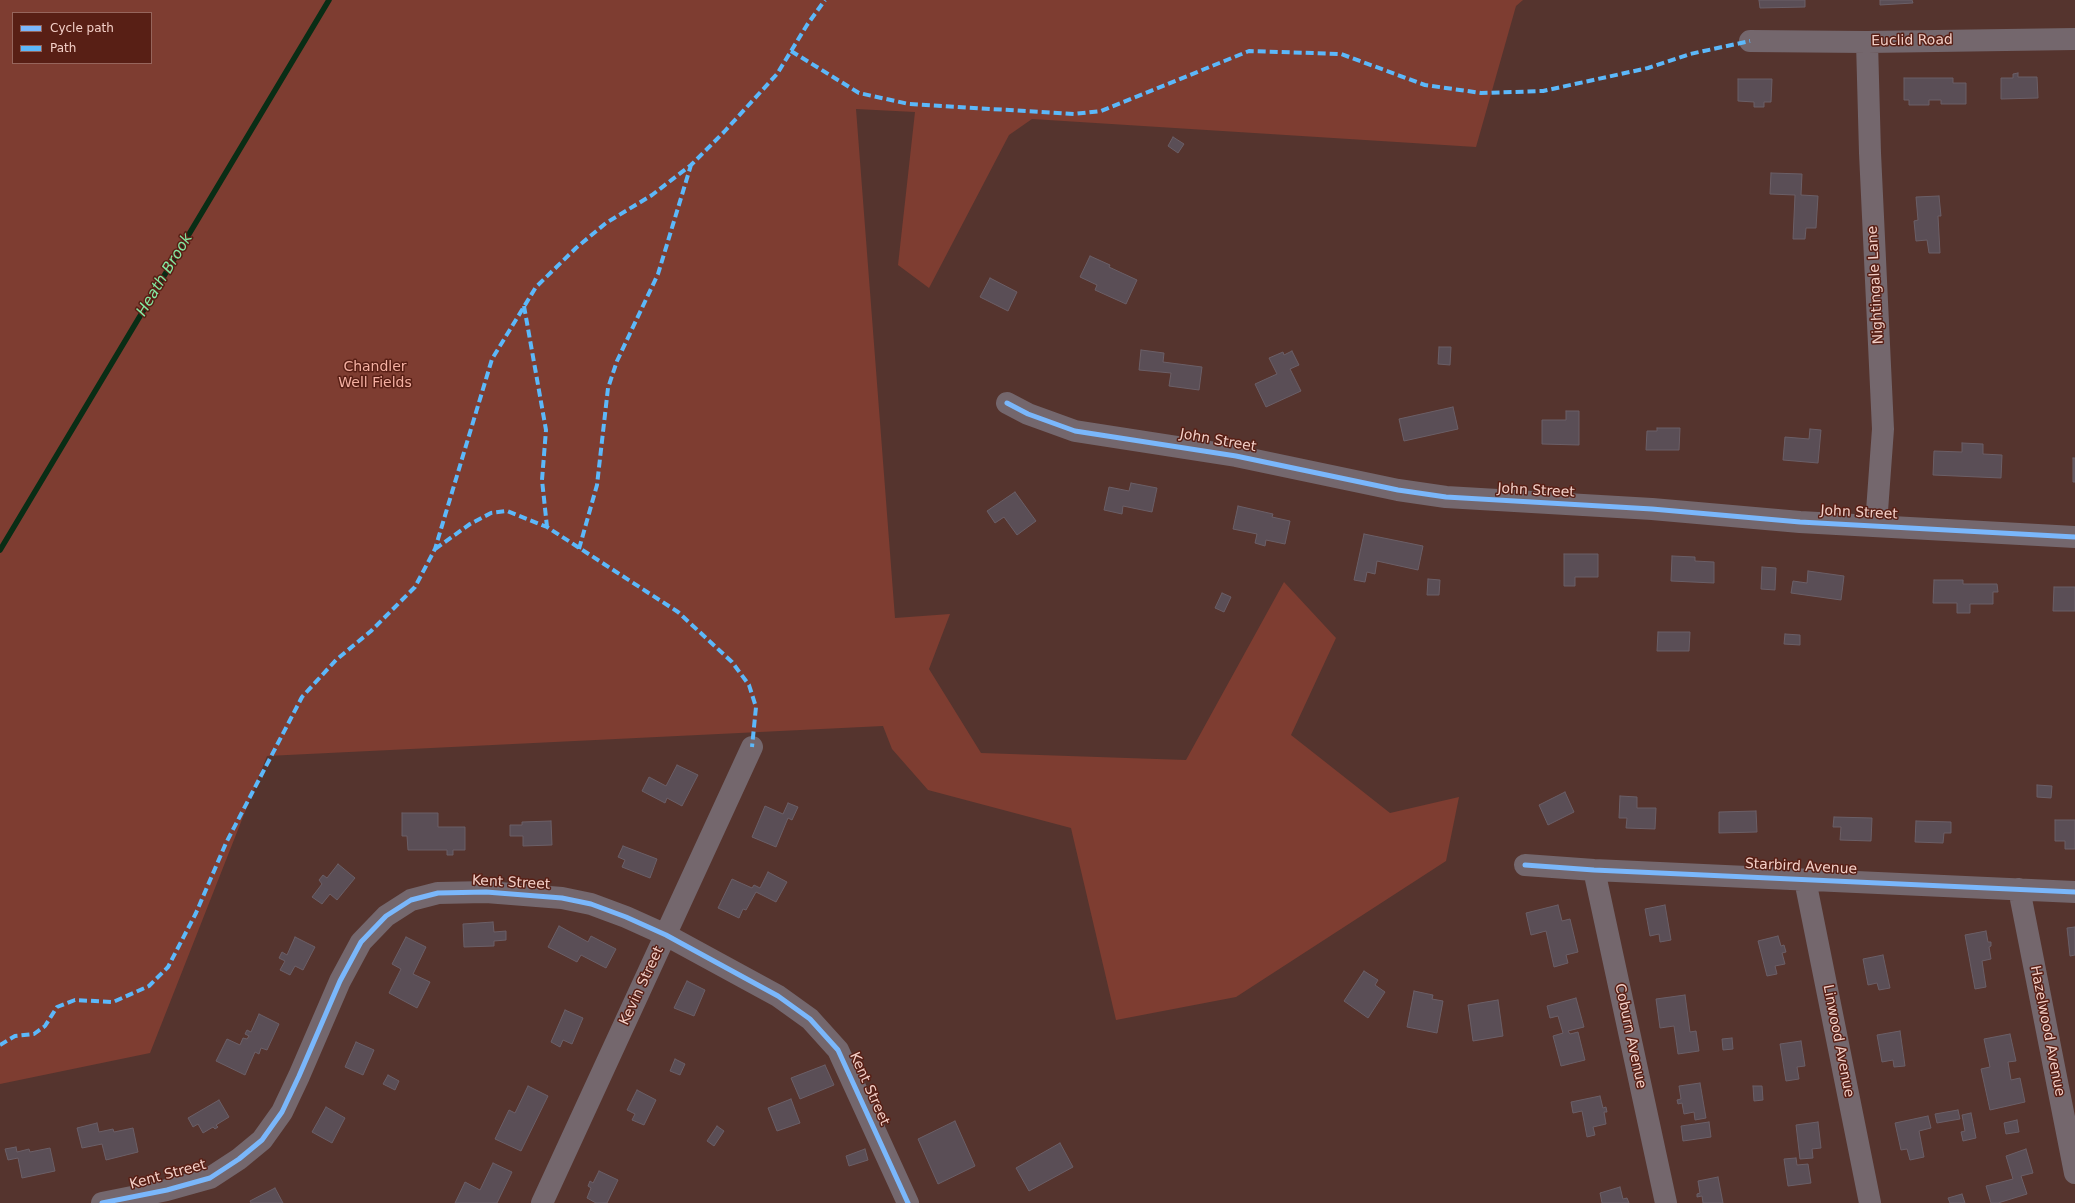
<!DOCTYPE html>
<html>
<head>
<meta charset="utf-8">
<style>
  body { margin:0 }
  #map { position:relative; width:2075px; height:1203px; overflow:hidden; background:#55342e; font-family:"DejaVu Sans",sans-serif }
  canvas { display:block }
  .legend { position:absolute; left:12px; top:12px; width:140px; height:52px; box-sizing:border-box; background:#581f15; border:1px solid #96655c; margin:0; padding:5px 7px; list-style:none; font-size:12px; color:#f3cfc7 }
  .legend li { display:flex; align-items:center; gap:8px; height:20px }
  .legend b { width:20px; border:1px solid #96655c }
</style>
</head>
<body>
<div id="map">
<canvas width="2075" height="1203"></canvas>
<ul class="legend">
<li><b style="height:5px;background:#7ab7fb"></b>Cycle path</li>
<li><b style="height:5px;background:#5cb8fa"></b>Path</li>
</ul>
</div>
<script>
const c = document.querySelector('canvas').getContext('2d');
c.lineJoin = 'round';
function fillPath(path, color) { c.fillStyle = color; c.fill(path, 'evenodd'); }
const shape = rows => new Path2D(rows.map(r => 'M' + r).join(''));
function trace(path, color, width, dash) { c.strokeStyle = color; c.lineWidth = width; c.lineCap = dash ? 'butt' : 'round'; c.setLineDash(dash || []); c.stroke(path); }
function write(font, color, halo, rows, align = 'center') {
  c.font = font + ' "DejaVu Sans",sans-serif'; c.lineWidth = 3; c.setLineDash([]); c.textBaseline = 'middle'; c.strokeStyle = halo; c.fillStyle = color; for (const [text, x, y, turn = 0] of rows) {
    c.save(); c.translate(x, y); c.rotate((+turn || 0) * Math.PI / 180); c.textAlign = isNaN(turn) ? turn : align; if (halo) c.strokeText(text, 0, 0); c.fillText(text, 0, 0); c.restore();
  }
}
fillPath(shape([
  [0,0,1523,0,1516,6,1476,147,1032,119,1009,135,929,288,898,265,915,112,856,109,895,618,950,614,929,669,981,753,1186,760,1284,582,1336,638,1291,735,1390,813,1459,797,1446,861,1236,997,1116,1020,1071,828,928,790,892,749,883,726,267,756,150,1053,0,1084],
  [13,13,151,13,151,63,13,63]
]), '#7e3d31');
trace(shape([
  [0,550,329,0]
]), '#092d15', 5.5);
const building = shape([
  [1759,0,1805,0,1805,7,1760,8,1759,0],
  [1880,0,1912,0,1913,3,1880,5,1880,0],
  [2018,73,2018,77,2037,77,2038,98,2001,99,2001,78,2013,78,2013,74,2018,73],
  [1904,78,1953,78,1953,83,1966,83,1966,104,1941,104,1941,100,1929,100,1929,105,1909,105,1909,100,1904,100,1904,78],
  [1738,79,1772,79,1771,102,1764,102,1764,107,1754,107,1754,102,1738,101,1738,79],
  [1173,137,1184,144,1178,153,1168,146,1173,137],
  [1771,173,1802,174,1801,195,1818,196,1816,228,1806,228,1805,239,1793,239,1795,195,1770,194,1771,173],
  [1939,196,1941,216,1938,216,1940,253,1929,253,1927,240,1916,241,1914,221,1918,220,1916,197,1939,196],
  [1090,256,1110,265,1109,267,1137,280,1126,304,1095,290,1097,285,1080,277,1090,256],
  [990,278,1017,292,1008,311,980,297,990,278],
  [1439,347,1451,347,1450,365,1438,364,1439,347],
  [1141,350,1164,353,1163,362,1202,367,1199,390,1169,386,1171,373,1139,370,1141,350],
  [1292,351,1299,365,1290,369,1301,391,1266,407,1255,384,1277,374,1269,358,1283,352,1284,355,1292,351],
  [1453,407,1458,429,1404,441,1399,419,1453,407],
  [1566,411,1579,411,1579,445,1542,444,1542,420,1566,420,1566,411],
  [1657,428,1680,428,1679,450,1646,450,1647,431,1657,431,1657,428],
  [1810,429,1821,430,1818,463,1783,460,1785,437,1809,439,1810,429],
  [1962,443,1983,444,1983,454,2002,455,2001,478,1933,475,1934,451,1962,452,1962,443],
  [2073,458,2075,458,2075,482,2073,482,2073,458],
  [1131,483,1157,488,1152,512,1123,506,1122,514,1104,510,1109,487,1129,491,1131,483],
  [1015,492,1036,521,1017,535,1004,517,995,523,987,511,1015,492],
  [1238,506,1273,514,1272,517,1290,521,1285,544,1266,540,1265,546,1255,543,1257,534,1233,529,1238,506],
  [1364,534,1423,546,1418,570,1377,561,1375,574,1367,572,1365,582,1354,580,1364,534],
  [1564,554,1598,554,1598,577,1575,577,1575,586,1564,586,1564,554],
  [1672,556,1695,557,1695,561,1714,562,1714,583,1671,581,1672,556],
  [1762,567,1776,568,1775,590,1761,589,1762,567],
  [1808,571,1844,576,1841,600,1791,593,1793,581,1807,583,1808,571],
  [1428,579,1440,580,1439,595,1427,595,1428,579],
  [1934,580,1963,580,1963,584,1997,584,1998,592,1993,592,1993,604,1970,604,1970,613,1957,613,1957,603,1933,603,1934,580],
  [2054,587,2075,587,2075,611,2053,611,2054,587],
  [1222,593,1231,597,1224,612,1215,608,1222,593],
  [1658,632,1690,632,1689,651,1657,651,1658,632],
  [1785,634,1800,635,1800,645,1784,644,1785,634],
  [677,765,698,775,682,806,667,798,665,803,642,791,649,777,666,786,677,765],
  [2037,785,2052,786,2051,798,2037,797,2037,785],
  [1565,792,1574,812,1548,825,1539,805,1565,792],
  [1620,796,1637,797,1637,808,1656,808,1655,829,1626,828,1627,818,1619,818,1620,796],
  [788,803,798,807,792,820,788,818,776,847,752,837,765,806,783,814,788,803],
  [1756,811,1757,832,1719,833,1719,812,1756,811],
  [402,813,438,813,438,827,465,827,465,850,453,850,453,855,447,855,447,850,408,850,407,836,402,836,402,813],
  [1834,817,1872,818,1871,841,1840,840,1841,827,1833,827,1834,817],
  [2055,820,2075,820,2075,849,2065,849,2065,841,2055,841,2055,820],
  [551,821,552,845,523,846,523,836,510,836,510,825,522,825,522,822,551,821],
  [1916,821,1951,822,1951,833,1944,833,1943,843,1915,842,1916,821],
  [623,846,657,859,650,878,622,867,625,860,618,857,623,846],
  [338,864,355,878,337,900,330,894,322,904,312,897,322,884,319,880,323,875,327,878,338,864],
  [768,872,787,882,776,902,756,892,746,910,743,909,739,918,718,908,732,879,752,888,754,885,760,888,768,872],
  [1558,905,1562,921,1570,919,1578,952,1566,955,1568,963,1554,967,1546,931,1531,935,1526,913,1558,905],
  [1665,905,1671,940,1660,942,1659,934,1650,936,1645,909,1665,905],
  [493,922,494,932,506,931,506,940,494,941,494,946,464,947,463,924,493,922],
  [559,926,588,942,591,936,616,949,606,968,581,955,577,962,548,947,559,926],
  [2075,927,2075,955,2070,956,2067,928,2075,927],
  [1986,931,1988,942,1991,942,1991,946,1989,947,1991,959,1982,961,1986,987,1975,989,1965,935,1986,931],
  [1778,936,1781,946,1784,945,1786,952,1782,953,1785,964,1775,966,1777,974,1767,976,1758,941,1778,936],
  [295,937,315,947,303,970,295,966,290,975,280,970,285,961,279,958,282,952,287,955,295,937],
  [406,937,426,947,413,974,430,982,417,1008,389,993,401,969,392,964,406,937],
  [1883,955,1890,988,1879,990,1877,983,1868,985,1863,959,1883,955],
  [1364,971,1378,980,1375,985,1385,992,1368,1018,1344,1001,1364,971],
  [687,981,705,990,694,1016,674,1008,687,981],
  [1414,991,1433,995,1432,999,1443,1001,1437,1033,1407,1027,1414,991],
  [1685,995,1690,1032,1696,1031,1699,1051,1678,1054,1674,1026,1660,1028,1656,999,1685,995],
  [1576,998,1584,1027,1568,1031,1570,1034,1578,1032,1585,1060,1561,1066,1553,1036,1563,1033,1558,1016,1550,1018,1547,1006,1576,998],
  [1498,1000,1503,1036,1473,1041,1468,1005,1498,1000],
  [565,1010,583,1018,572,1044,563,1040,560,1047,551,1042,565,1010],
  [259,1014,279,1024,267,1050,261,1048,259,1054,255,1052,245,1075,216,1061,227,1039,240,1045,243,1038,247,1039,249,1036,245,1034,247,1030,251,1032,259,1014],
  [1900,1031,1905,1066,1894,1067,1893,1060,1882,1062,1877,1035,1900,1031],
  [2010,1034,2016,1061,2008,1062,2011,1080,2020,1078,2025,1102,1990,1110,1981,1069,1990,1067,1984,1039,2010,1034],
  [1732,1038,1733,1049,1723,1050,1722,1039,1732,1038],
  [1801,1041,1805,1066,1797,1067,1799,1079,1786,1081,1780,1044,1801,1041],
  [356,1042,374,1050,363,1075,345,1067,356,1042],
  [675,1059,685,1064,680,1075,670,1071,675,1059],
  [825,1065,834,1085,800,1099,791,1078,825,1065],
  [388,1075,399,1081,395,1090,383,1084,388,1075],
  [1700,1083,1706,1118,1695,1120,1694,1112,1684,1114,1682,1103,1678,1104,1677,1100,1681,1099,1679,1086,1700,1083],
  [528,1086,548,1096,521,1151,495,1139,509,1110,515,1113,528,1086],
  [1753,1086,1762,1086,1763,1100,1754,1101,1753,1086],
  [637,1090,656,1100,644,1125,632,1120,635,1114,627,1110,637,1090],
  [1600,1096,1603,1108,1606,1107,1607,1112,1604,1112,1606,1124,1593,1127,1595,1135,1587,1137,1582,1111,1573,1113,1571,1102,1600,1096],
  [791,1099,800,1123,777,1131,768,1108,791,1099],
  [219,1100,229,1117,216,1125,218,1127,215,1129,213,1127,203,1133,198,1124,193,1127,188,1118,219,1100],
  [326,1107,345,1118,332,1143,312,1132,326,1107],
  [1958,1110,1960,1119,1937,1123,1935,1114,1958,1110],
  [1971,1113,1976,1138,1963,1141,1961,1132,1965,1131,1962,1115,1971,1113],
  [1928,1116,1931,1128,1919,1131,1924,1157,1910,1160,1907,1149,1901,1150,1895,1123,1928,1116],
  [2017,1120,2019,1132,2006,1134,2004,1123,2017,1120],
  [955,1121,975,1166,938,1184,918,1139,955,1121],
  [1709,1122,1711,1137,1683,1141,1681,1126,1709,1122],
  [1818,1122,1821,1148,1812,1149,1813,1158,1800,1159,1796,1125,1818,1122],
  [97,1123,99,1132,113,1129,114,1132,133,1128,138,1152,106,1160,102,1144,82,1148,77,1128,97,1123],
  [717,1126,724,1131,714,1146,707,1141,717,1126],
  [1060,1143,1073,1167,1029,1191,1016,1168,1060,1143],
  [16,1147,17,1152,29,1149,30,1152,50,1148,55,1171,22,1178,18,1158,8,1160,5,1149,16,1147],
  [865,1149,868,1160,849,1166,846,1156,865,1149],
  [2026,1149,2033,1173,2021,1176,2027,1194,1998,1203,1991,1203,1986,1186,2013,1179,2006,1156,2026,1149],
  [1796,1158,1797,1165,1808,1164,1811,1183,1788,1186,1784,1159,1796,1158],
  [493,1163,512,1172,497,1203,455,1203,465,1182,480,1190,493,1163],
  [599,1171,618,1180,607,1203,596,1203,587,1198,591,1188,588,1186,590,1181,593,1183,599,1171],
  [1718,1177,1723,1203,1703,1203,1702,1196,1697,1197,1697,1194,1700,1193,1698,1181,1718,1177],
  [1620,1187,1623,1199,1627,1198,1629,1203,1602,1203,1600,1193,1620,1187],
  [275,1188,283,1203,251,1203,250,1201,275,1188],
  [1962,1194,1965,1203,1950,1203,1948,1198,1962,1194]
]);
fillPath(building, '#5a4e56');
trace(building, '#6b5f67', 1);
trace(shape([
  [1750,41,1867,42,2075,39],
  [1867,42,1870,153,1883,429,1877,511,1873,526],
  [1007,403,1028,414,1075,431,1236,456,1398,490,1446,497,1652,509,1800,522,2075,537],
  [1525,865,1594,870,2075,892],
  [1594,870,1666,1203],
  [1805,880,1870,1203],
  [2019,889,2075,1173],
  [102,1203,167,1190,210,1178,239,1159,262,1140,282,1112,299,1076,340,981,361,942,386,916,411,900,438,893,486,892,562,898,591,904,626,917,666,935,778,996,810,1019,838,1050,908,1203],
  [542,1203,752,747]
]), '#74676d', 22);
trace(shape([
  [791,51,859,93,909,104,1074,114,1101,111,1249,51,1341,54,1425,85,1481,93,1543,91,1648,68,1690,54,1750,41],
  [524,306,546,430,542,480,547,527],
  [435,549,470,524,491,513,507,511,547,527,678,612,732,662,749,685,756,707,752,747],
  [579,549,597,485,608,388,617,361,658,274,691,165],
  [0,1045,15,1036,34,1034,45,1026,57,1007,75,1000,113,1002,149,986,168,967,196,913,226,843,302,697,336,660,371,631,415,587,435,549,492,359,536,287,576,248,606,223,652,195,691,165,724,132,777,74,807,25,825,0]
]), '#5cb8fa', 4, [8, 4]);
trace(shape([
  [1007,403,1028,414,1075,431,1236,456,1398,490,1446,497,1652,509,1800,522,2075,537],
  [1525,865,1594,870,2075,892],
  [102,1203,167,1190,210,1178,239,1159,262,1140,282,1112,299,1076,340,981,361,942,386,916,411,900,438,893,486,892,562,898,591,904,626,917,666,935,778,996,810,1019,838,1050,908,1203]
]), '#7ab7fb', 5);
write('14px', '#f3cfc7', '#581f15', [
  ["Euclid Road",1912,41,-1],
  ["Nightingale Lane",1876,285,-93],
  ["John Street",1218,441,10],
  ["John Street",1536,491,3],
  ["John Street",1859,513,3],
  ["Starbird Avenue",1801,867,3],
  ["Kent Street",511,883,3],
  ["Kevin Street",642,986,-65],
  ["Hazelwood Avenue",2047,1031,79],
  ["Coburn Avenue",1630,1036,78],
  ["Linwood Avenue",1838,1041,79],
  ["Kent Street",869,1089,66],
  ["Kent Street",168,1175,-15]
]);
write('14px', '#f4b0a2', '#581f15', [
  ["Chandler",375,367],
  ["Well Fields",375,383]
]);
write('italic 15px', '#84e9a2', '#581f15', [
  ["Heath Brook",165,275,-59]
]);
</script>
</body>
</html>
